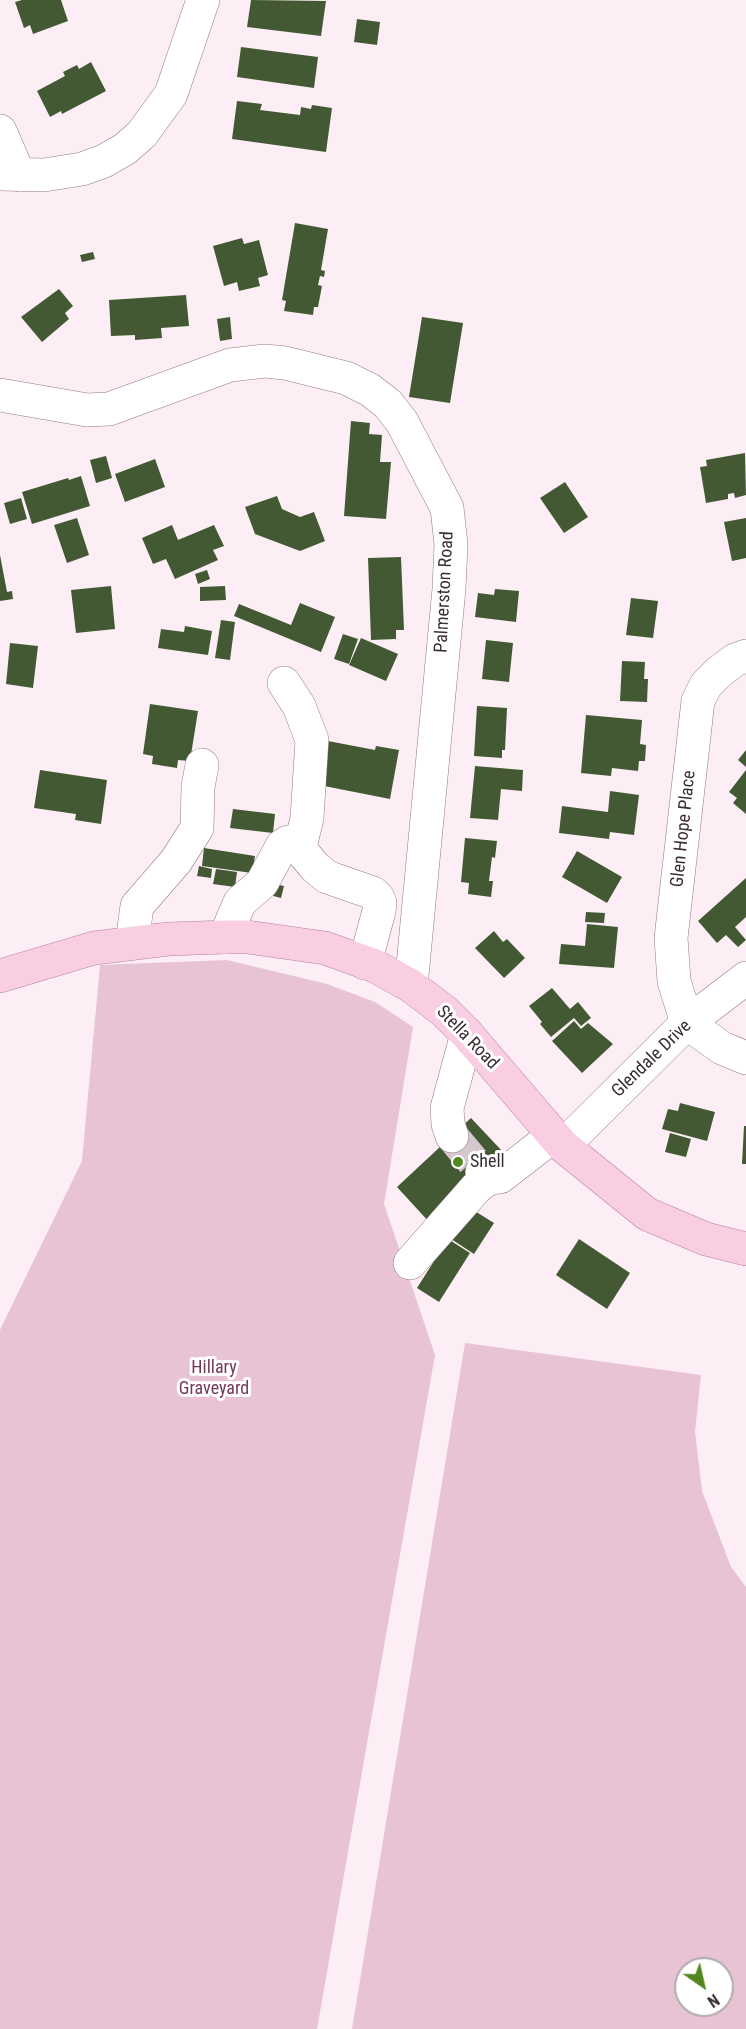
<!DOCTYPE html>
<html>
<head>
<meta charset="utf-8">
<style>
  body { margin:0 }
  #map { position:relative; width:746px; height:2029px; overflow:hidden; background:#fceef4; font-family:"Roboto Condensed",sans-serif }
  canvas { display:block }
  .north { position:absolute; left:674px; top:1957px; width:60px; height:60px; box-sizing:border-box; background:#fff; border:2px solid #b0abad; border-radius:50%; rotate:146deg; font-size:16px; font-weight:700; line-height:24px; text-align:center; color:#3a2d33 }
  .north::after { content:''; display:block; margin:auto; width:21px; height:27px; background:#52871e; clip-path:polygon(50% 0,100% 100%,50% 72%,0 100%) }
</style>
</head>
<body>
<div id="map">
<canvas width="746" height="2029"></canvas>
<div class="north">N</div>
</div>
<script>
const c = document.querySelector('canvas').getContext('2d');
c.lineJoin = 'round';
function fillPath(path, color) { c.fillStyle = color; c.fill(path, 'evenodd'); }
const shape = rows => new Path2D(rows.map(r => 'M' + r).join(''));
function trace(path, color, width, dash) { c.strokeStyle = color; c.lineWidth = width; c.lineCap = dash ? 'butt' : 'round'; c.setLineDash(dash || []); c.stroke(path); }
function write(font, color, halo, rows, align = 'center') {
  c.font = font + ' "Roboto Condensed",sans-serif'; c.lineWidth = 6; c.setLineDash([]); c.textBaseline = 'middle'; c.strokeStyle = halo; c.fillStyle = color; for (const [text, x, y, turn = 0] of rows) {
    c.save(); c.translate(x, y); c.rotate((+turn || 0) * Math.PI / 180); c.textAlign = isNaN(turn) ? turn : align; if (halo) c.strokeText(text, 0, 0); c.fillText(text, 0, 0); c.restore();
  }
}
fillPath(shape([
  [227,960,327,984,375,1002,413,1027,384,1204,435,1355,317,2029,0,2029,0,1330,82,1161,100,965],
  [465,1343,701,1375,695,1432,702,1491,731,1567,746,1587,746,2029,352,2029],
  [686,1969,722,1969,722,2005,686,2005]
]), '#e7c3d3');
fillPath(shape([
  [22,0,61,0,68,21,33,34,30,25,24,28,15,2],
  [251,0,326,1,321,36,247,27],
  [357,19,380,22,377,45,354,42],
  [241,47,318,57,314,88,237,77],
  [91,62,106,91,62,114,61,111,50,117,37,91,65,76,63,72,77,65,79,69],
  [237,101,262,104,260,110,300,115,301,107,311,109,312,105,332,108,326,152,232,139],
  [295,223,328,229,321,270,325,271,324,277,320,276,318,285,322,286,318,307,314,307,313,315,284,311,286,301,282,300],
  [242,238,244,244,259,240,268,275,258,278,260,286,239,291,237,282,224,286,213,246],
  [93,252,95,259,82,262,80,255],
  [59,289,73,306,65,313,69,319,42,342,21,317],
  [186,295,189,326,161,328,162,338,135,340,135,335,111,336,109,300],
  [230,317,232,339,220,341,217,319],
  [422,317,463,323,450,403,409,397],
  [351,421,370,423,369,434,382,435,380,462,391,462,386,519,344,516],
  [745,453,746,495,735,498,734,493,728,494,728,499,706,503,700,467,707,466,706,460],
  [106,456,112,478,96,483,90,460],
  [155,459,165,487,125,502,115,474],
  [81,476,90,506,32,524,22,492,68,478,69,480],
  [565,482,588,517,564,533,540,498],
  [277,496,282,509,300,517,314,512,325,541,300,551,255,534,245,507],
  [21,498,27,519,10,524,4,503],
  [77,518,89,555,67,563,54,525],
  [746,518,746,558,732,561,724,522],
  [172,525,178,540,214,525,224,546,213,550,218,560,175,579,166,559,153,564,142,538],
  [0,555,7,592,12,591,13,599,0,601],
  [401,557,404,630,396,630,396,639,371,640,368,558],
  [207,570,210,579,198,584,195,574],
  [111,586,115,629,76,633,71,590],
  [225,586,226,600,200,601,200,587],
  [495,589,519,591,516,622,475,617,478,593,494,595],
  [631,598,658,601,653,638,626,635],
  [300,603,335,617,321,652,234,616,239,604,291,625],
  [221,620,235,622,230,660,215,658],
  [185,626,212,631,208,655,158,648,161,629,184,632],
  [343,634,358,639,349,664,334,659],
  [361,638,398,654,386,681,349,665],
  [486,640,513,643,509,682,482,679],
  [10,643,38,646,33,688,6,684],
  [622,661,645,662,644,679,648,679,647,702,620,701],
  [150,704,198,711,190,761,178,760,177,768,152,764,153,756,143,754],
  [477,706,507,708,505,750,502,750,502,758,474,756],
  [586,715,642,720,640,744,646,745,645,761,639,761,638,771,612,768,611,776,581,773],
  [328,741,375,750,376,746,399,750,390,799,319,785],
  [746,750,746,767,738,760],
  [475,766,523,770,522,791,501,789,498,820,470,818],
  [40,770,107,780,101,824,75,820,76,814,34,808],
  [746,770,746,814,733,803,737,798,729,792],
  [610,791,639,795,634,835,610,832,609,839,559,833,562,806,608,812],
  [233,809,275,814,273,833,230,828],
  [465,838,497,841,495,858,492,857,489,881,493,881,491,897,468,894,469,883,461,882],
  [204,848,255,856,252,873,202,866],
  [577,851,622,877,607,903,562,877],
  [199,866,212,869,211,878,197,876],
  [216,869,237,872,235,887,213,884],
  [746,878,746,917,735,927,746,940,738,947,726,935,717,943,698,921],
  [269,883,284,886,281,898,266,894],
  [586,912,605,913,604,923,585,922],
  [587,924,618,927,614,968,559,964,561,944,585,946],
  [494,931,503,942,507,939,525,958,504,978,475,948],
  [552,988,570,1009,578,1002,591,1018,581,1026,574,1018,551,1037,540,1024,542,1022,529,1006],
  [574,1021,581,1029,588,1023,613,1044,582,1073,552,1041],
  [680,1103,715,1112,707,1141,662,1129,668,1109,678,1111],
  [471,1118,503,1152,455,1196,430,1223,397,1187],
  [744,1126,746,1126,746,1164,742,1164],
  [670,1133,691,1139,686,1157,665,1152],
  [465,1205,494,1223,474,1254,445,1235],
  [448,1239,470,1253,439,1302,417,1288],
  [579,1239,630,1273,607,1309,556,1275]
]), '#435934');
trace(shape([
  [452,1136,482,1172]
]), '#d5c7cd', 33, [33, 16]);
const minor = shape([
  [0,131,19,175],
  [0,174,44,175,82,169,104,161,125,149,142,134,171,94,203,0],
  [0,395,87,410,109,409,230,365,265,361,285,363,346,378,370,390,388,404,402,422,447,508,451,544,449,589,411,986],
  [746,656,735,660,719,672,706,685,698,701,671,938,674,981,687,1023,722,1048,746,1058],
  [284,683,299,706,312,740,307,818,300,847],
  [225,937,240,902,262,883,282,846,288,842,294,842,315,867,327,877,373,893,378,898,380,903,379,911,365,963],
  [132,943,137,906,176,861,197,828,198,787,202,765],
  [452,1136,448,1124,447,1108,467,1034],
  [563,1146,687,1023,746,978],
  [482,1172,492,1178,500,1177,553,1136],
  [410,1263,476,1188,483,1182,492,1178]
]);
const major = shape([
  [0,976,94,948,169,939,225,937,247,937,325,948,375,966,411,986,444,1011,467,1034,563,1146,647,1214,706,1239,746,1249]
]);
trace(minor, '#967885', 34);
trace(major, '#b48098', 34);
trace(minor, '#fff', 33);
trace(major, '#f9cde2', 33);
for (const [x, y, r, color] of [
  [458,1162,6,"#52871e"]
]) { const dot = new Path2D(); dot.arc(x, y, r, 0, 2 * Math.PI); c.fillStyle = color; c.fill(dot); trace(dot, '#fff', 2); }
write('18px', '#3a2d33', '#fff', [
  ["Palmerston Road",445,592,-87],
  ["Glen Hope Place",684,829,-84],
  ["Stella Road",467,1038,46],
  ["Glendale Drive",652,1059,-44]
]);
write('18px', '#3a2d33', '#fff', [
  ["Shell",470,1162]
], 'left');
write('18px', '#743857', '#fff', [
  ["Hillary",214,1368],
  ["Graveyard",214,1389]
]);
</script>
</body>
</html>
